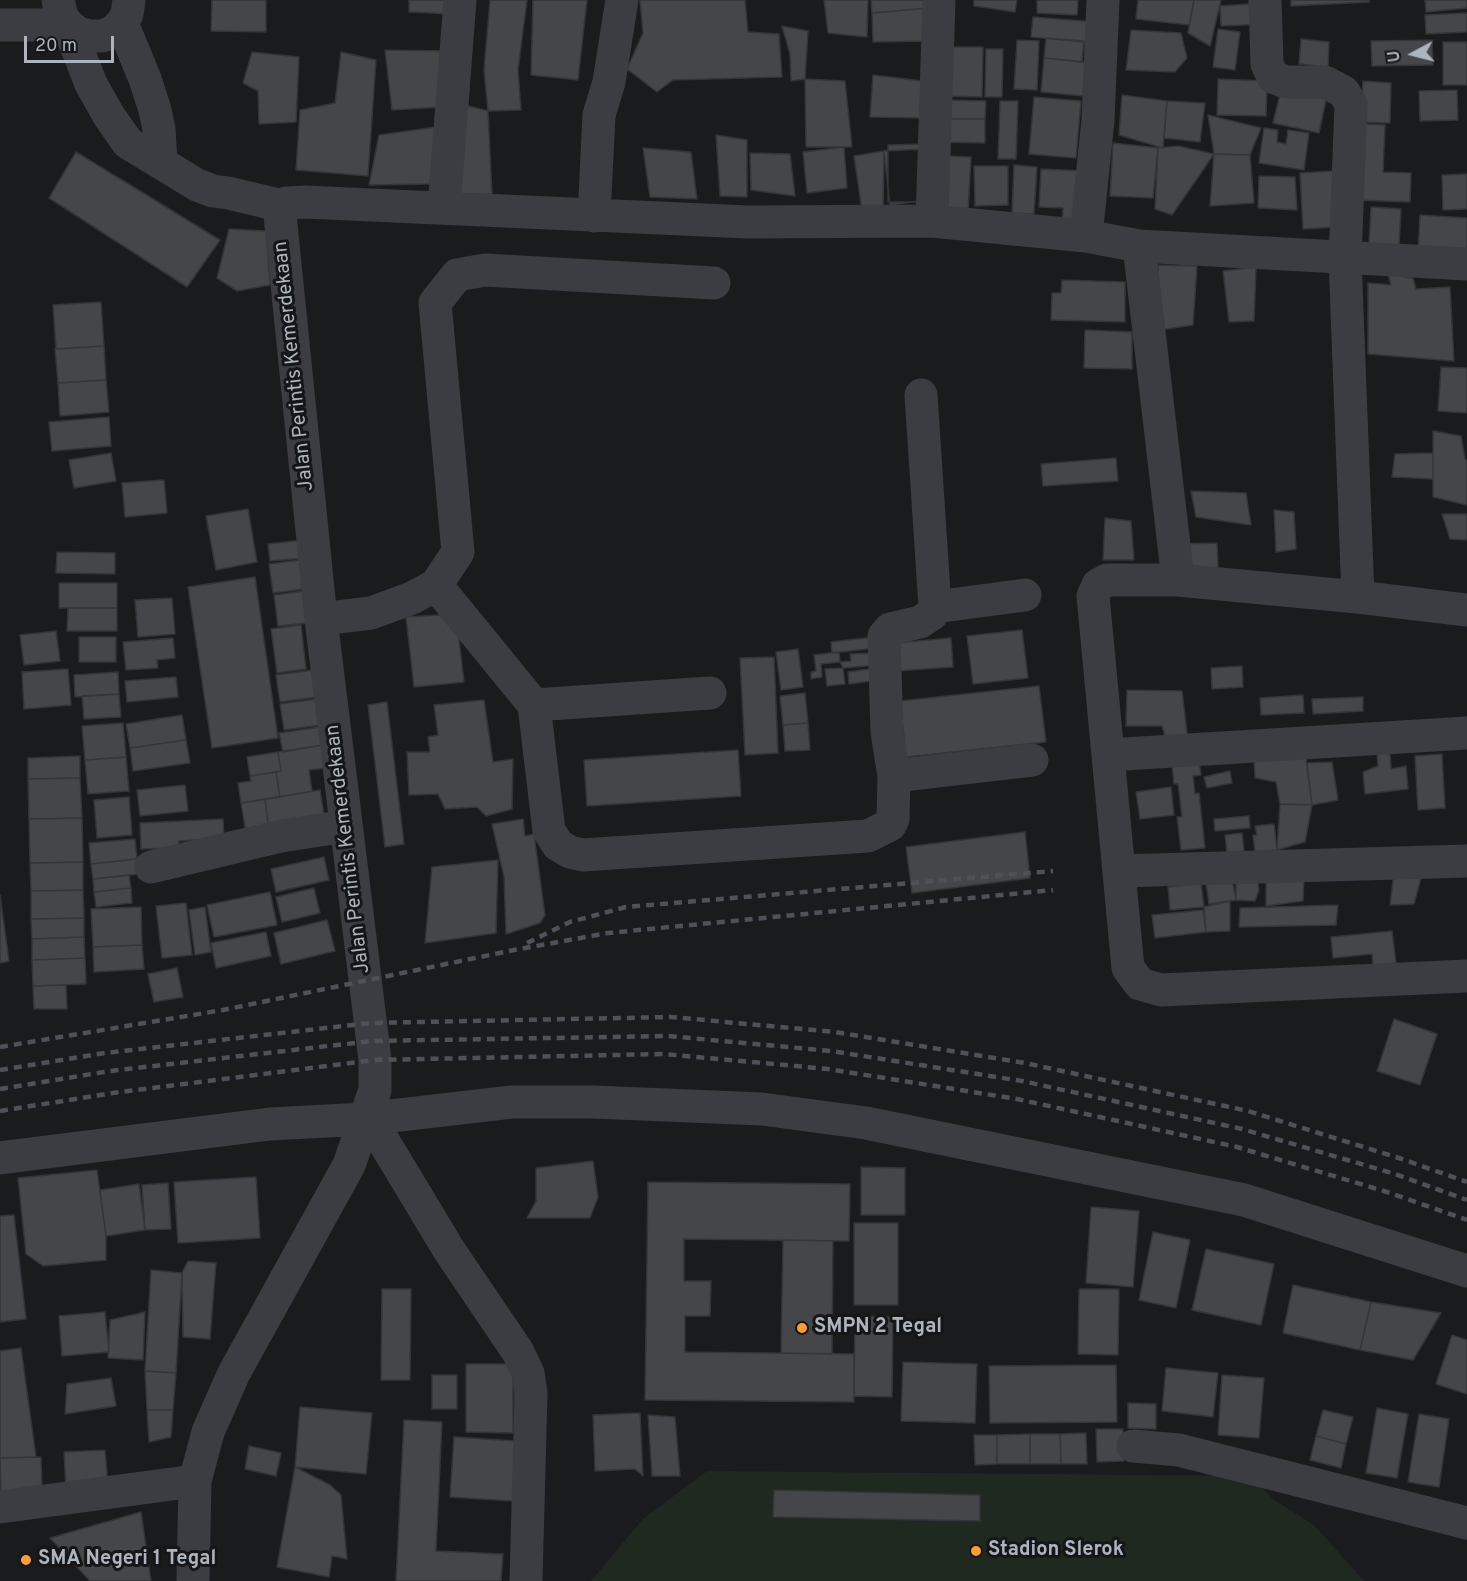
<!DOCTYPE html>
<html>
<head>
<meta charset="utf-8">
<style>
  body { margin:0 }
  #map { position:relative; width:1467px; height:1581px; overflow:hidden; background:#1a1b1d; font-family:Overpass,sans-serif }
  canvas { display:block }
  .north { position:absolute; left:1383px; top:24px; width:60px; height:60px; -webkit-text-stroke:4px #151618; paint-order:stroke; rotate:263deg; font-size:16px; font-weight:700; line-height:24px; text-align:center; color:#acb4be }
  .north::after { content:''; display:block; margin:auto; width:21px; height:27px; background:#acb4be; clip-path:polygon(50% 0,100% 100%,50% 72%,0 100%) }
  .scale { position:absolute; left:24px; top:36px; width:90px; height:27px; box-sizing:border-box; border:3px solid #acb4be; border-top:0; padding-left:8px; font-size:18px; line-height:21px; white-space:nowrap; color:#acb4be; -webkit-text-stroke:4px #151618; paint-order:stroke }
</style>
</head>
<body>
<div id="map">
<canvas width="1467" height="1581"></canvas>
<div class="north">U</div>
<div class="scale">20 m</div>
</div>
<script>
const c = document.querySelector('canvas').getContext('2d');
c.lineJoin = 'round';
function fillPath(path, color) { c.fillStyle = color; c.fill(path, 'evenodd'); }
const shape = rows => new Path2D(rows.map(r => 'M' + r).join(''));
function trace(path, color, width, dash) { c.strokeStyle = color; c.lineWidth = width; c.lineCap = dash ? 'butt' : 'round'; c.setLineDash(dash || []); c.stroke(path); }
function write(font, color, halo, rows, align = 'center') {
  c.font = font + ' Overpass,sans-serif'; c.lineWidth = 6; c.setLineDash([]); c.textBaseline = 'middle'; c.strokeStyle = halo; c.fillStyle = color; for (const [text, x, y, turn = 0] of rows) {
    c.save(); c.translate(x, y); c.rotate((+turn || 0) * Math.PI / 180); c.textAlign = isNaN(turn) ? turn : align; if (halo) c.strokeText(text, 0, 0); c.fillText(text, 0, 0); c.restore();
  }
}
fillPath(shape([
  [707,1471,1251,1476,1273,1499,1314,1525,1364,1581,591,1581,643,1519]
]), '#202920');
const building = shape([
  [212,0,266,0,266,32,211,31,212,0],
  [409,0,454,0,453,14,409,12,409,0],
  [490,0,527,0,518,70,521,110,488,111,484,70,490,0],
  [533,0,587,0,578,80,531,75,533,0],
  [640,0,745,0,748,32,779,34,782,77,673,80,657,92,627,69,643,33,640,0],
  [824,0,868,0,867,37,828,33,824,0],
  [871,0,927,0,928,8,872,13,871,0],
  [974,0,1017,0,1015,12,974,6,974,0],
  [1037,0,1078,0,1077,15,1037,13,1037,0],
  [1138,0,1194,0,1189,25,1136,19,1138,0],
  [1194,0,1221,0,1210,46,1188,33,1194,0],
  [1291,0,1369,0,1369,2,1291,6,1291,0],
  [1425,0,1467,0,1467,8,1426,12,1425,0],
  [1263,3,1265,24,1221,26,1220,6,1263,3],
  [928,8,929,41,873,42,872,13,928,8],
  [1467,13,1467,32,1426,34,1425,15,1467,13],
  [1033,17,1096,22,1095,43,1031,37,1033,17],
  [782,26,808,31,805,79,791,81,790,54,782,26],
  [1218,29,1240,32,1235,70,1213,67,1218,29],
  [1131,30,1181,33,1187,58,1175,72,1126,70,1131,30],
  [1046,38,1084,41,1082,62,1044,58,1046,38],
  [1301,39,1329,42,1328,67,1299,64,1301,39],
  [1017,40,1039,41,1037,90,1014,89,1017,40],
  [1432,40,1433,65,1372,66,1371,41,1432,40],
  [1443,42,1467,42,1467,85,1443,85,1443,42],
  [941,47,983,47,982,97,940,96,941,47],
  [986,49,1003,49,1002,97,985,97,986,49],
  [385,50,447,51,442,107,392,110,385,50],
  [252,52,299,57,296,122,259,124,258,91,243,83,252,52],
  [341,52,376,60,368,176,296,170,300,110,335,103,341,52],
  [1044,58,1086,62,1083,96,1041,92,1044,58],
  [873,75,922,81,923,118,870,117,873,75],
  [805,79,845,81,852,147,806,147,805,79],
  [1218,79,1267,81,1266,116,1217,115,1218,79],
  [1363,81,1391,83,1390,123,1361,122,1363,81],
  [1457,90,1458,120,1420,121,1419,91,1457,90],
  [1280,94,1327,95,1319,133,1273,123,1280,94],
  [1122,95,1167,101,1163,148,1119,135,1122,95],
  [1034,97,1081,101,1076,158,1029,154,1034,97],
  [941,100,986,101,985,119,941,119,941,100],
  [1000,101,1018,101,1016,159,998,159,1000,101],
  [1167,101,1205,103,1200,142,1164,138,1167,101],
  [460,104,488,111,492,194,460,197,460,104],
  [1208,115,1261,128,1250,155,1214,154,1208,115],
  [941,119,985,119,985,143,941,142,941,119],
  [1359,124,1385,125,1383,172,1411,173,1410,202,1356,200,1359,124],
  [436,127,430,184,369,185,379,135,436,127],
  [1264,128,1278,130,1277,142,1286,144,1288,130,1309,133,1304,170,1259,163,1264,128],
  [716,135,747,140,747,197,720,196,716,135],
  [1113,143,1158,148,1153,198,1110,196,1113,143],
  [924,144,924,202,888,202,888,145,924,144],
  [1178,146,1214,154,1172,215,1155,209,1158,148,1178,146],
  [844,147,847,188,807,193,803,152,844,147],
  [643,148,691,152,697,199,650,197,643,148],
  [927,149,927,200,890,205,884,151,927,149],
  [884,151,883,212,862,211,854,156,884,151],
  [76,152,220,240,187,287,49,198,76,152],
  [750,153,790,154,795,196,751,190,750,153],
  [1214,154,1250,155,1254,203,1210,206,1214,154],
  [944,156,971,157,968,213,942,212,944,156],
  [1014,165,1037,167,1034,214,1012,213,1014,165],
  [974,166,1008,166,1008,205,975,206,974,166],
  [1041,169,1085,171,1083,226,1062,225,1063,208,1039,207,1041,169],
  [1334,171,1338,227,1303,229,1300,173,1334,171],
  [1467,174,1467,209,1443,210,1442,175,1467,174],
  [1259,176,1295,177,1297,210,1258,208,1259,176],
  [1371,207,1401,209,1399,246,1369,244,1371,207],
  [1420,215,1467,218,1467,257,1418,253,1420,215],
  [229,229,266,231,270,285,237,291,217,278,229,229],
  [1158,265,1197,266,1193,325,1160,330,1158,265],
  [1256,267,1254,321,1229,322,1223,271,1256,267],
  [1388,274,1413,278,1416,289,1450,287,1454,361,1368,354,1368,283,1391,285,1388,274],
  [1062,280,1125,282,1125,322,1051,320,1052,293,1061,293,1062,280],
  [101,302,104,346,56,349,53,305,101,302],
  [1085,330,1132,332,1132,369,1084,368,1085,330],
  [104,346,106,380,58,383,55,349,104,346],
  [1441,367,1467,368,1467,413,1438,411,1441,367],
  [106,380,109,412,60,416,58,383,106,380],
  [109,417,111,446,52,451,49,422,109,417],
  [1433,431,1461,436,1465,459,1467,460,1467,505,1433,497,1433,431],
  [111,453,116,481,74,488,69,460,111,453],
  [1433,453,1433,479,1392,477,1395,454,1433,453],
  [1116,458,1118,481,1043,486,1041,464,1116,458],
  [164,480,167,513,125,517,122,483,164,480],
  [1191,491,1246,493,1251,525,1196,517,1191,491],
  [248,509,257,562,216,570,206,516,248,509],
  [1274,510,1294,512,1296,549,1276,552,1274,510],
  [1442,514,1467,514,1467,540,1450,539,1442,514],
  [1105,518,1131,521,1134,560,1103,560,1105,518],
  [304,540,305,558,270,561,268,544,304,540],
  [1217,543,1218,569,1183,570,1182,544,1217,543],
  [57,552,115,553,115,574,56,573,57,552],
  [301,560,304,589,273,593,269,564,301,560],
  [255,577,278,738,212,748,188,587,255,577],
  [59,583,117,583,117,608,59,608,59,583],
  [304,591,308,623,278,626,274,595,304,591],
  [172,598,175,634,138,637,135,600,172,598],
  [68,608,117,608,117,631,67,631,68,608],
  [456,614,464,682,414,687,406,617,456,614],
  [301,625,306,669,277,673,271,629,301,625],
  [1022,630,1028,678,973,684,967,636,1022,630],
  [56,631,60,661,24,665,20,635,56,631],
  [79,637,116,637,116,662,79,662,79,637],
  [874,637,876,648,832,653,831,642,874,637],
  [173,638,175,658,157,660,158,668,126,670,123,642,173,638],
  [951,638,953,667,897,671,895,643,951,638],
  [798,649,803,687,781,690,776,652,798,649],
  [839,652,840,662,821,664,822,677,811,679,811,672,816,671,814,655,839,652],
  [878,653,878,665,843,668,840,662,851,661,850,654,878,653],
  [774,657,778,753,745,755,740,658,774,657],
  [1242,666,1243,687,1212,689,1211,668,1242,666],
  [843,668,845,684,827,686,825,669,843,668],
  [876,668,877,680,849,684,848,672,876,668],
  [68,669,71,705,24,709,22,672,68,669],
  [314,670,317,697,280,702,276,675,314,670],
  [118,672,119,694,75,697,74,675,118,672],
  [176,677,178,697,127,702,125,681,176,677],
  [1039,686,1046,742,906,757,900,701,1039,686],
  [1127,690,1182,691,1188,741,1167,743,1162,726,1126,726,1127,690],
  [805,693,808,723,783,725,780,696,805,693],
  [119,694,121,717,84,719,82,696,119,694],
  [1303,695,1304,713,1261,715,1260,698,1303,695],
  [1363,697,1363,711,1313,714,1312,699,1363,697],
  [317,699,321,725,284,730,280,704,317,699],
  [484,700,493,762,513,759,512,809,486,816,477,807,445,809,438,794,409,795,407,752,430,752,428,737,438,735,434,705,484,700],
  [387,702,404,844,385,847,368,705,387,702],
  [182,715,186,740,130,748,126,724,182,715],
  [123,723,126,757,85,760,82,726,123,723],
  [808,723,810,750,785,751,783,725,808,723],
  [320,727,323,745,283,752,279,733,320,727],
  [186,740,190,763,133,771,130,748,186,740],
  [323,745,327,768,309,770,312,791,280,797,276,772,281,771,278,752,323,745],
  [738,750,741,796,587,806,584,760,738,750],
  [1305,751,1312,805,1280,804,1276,782,1255,778,1254,755,1305,751],
  [278,752,281,771,250,776,247,757,278,752],
  [1377,753,1390,753,1391,769,1406,766,1408,789,1365,794,1363,772,1378,766,1377,753],
  [1442,754,1445,808,1418,810,1415,756,1442,754],
  [80,756,80,778,28,779,28,758,80,756],
  [126,757,129,791,88,794,85,760,126,757],
  [1199,761,1201,775,1193,776,1195,794,1199,793,1205,848,1181,850,1177,817,1182,817,1178,784,1174,784,1172,764,1199,761],
  [1332,762,1338,800,1312,805,1307,763,1332,762],
  [1230,771,1232,783,1207,788,1204,777,1230,771],
  [276,772,280,797,241,803,238,783,251,781,250,776,276,772],
  [80,778,82,818,29,819,28,779,80,778],
  [185,785,188,811,140,816,137,790,185,785],
  [1171,787,1174,815,1140,819,1136,792,1171,787],
  [320,790,325,821,269,830,265,799,320,790],
  [129,797,132,835,97,838,94,800,129,797],
  [265,799,269,830,246,833,241,803,265,799],
  [1280,804,1312,805,1305,842,1277,850,1280,804],
  [1249,816,1250,828,1215,831,1214,819,1249,816],
  [82,818,83,862,30,863,29,819,82,818],
  [223,819,224,838,179,841,179,848,141,849,140,823,223,819],
  [523,819,525,836,534,834,545,915,540,923,506,934,504,877,492,824,523,819],
  [1274,824,1277,850,1255,852,1253,835,1257,835,1255,826,1274,824],
  [1025,832,1030,878,912,893,906,847,1025,832],
  [1242,833,1244,851,1227,853,1225,835,1242,833],
  [135,839,137,859,91,864,89,843,135,839],
  [324,857,329,880,276,892,271,869,324,857],
  [137,859,139,874,93,879,91,864,137,859],
  [498,860,496,933,425,943,432,867,498,860],
  [83,862,83,890,31,891,30,863,83,862],
  [1256,872,1259,890,1255,901,1236,900,1236,873,1256,872],
  [1394,873,1421,878,1414,904,1390,905,1394,873],
  [129,875,131,888,94,892,93,879,129,875],
  [1304,875,1303,901,1266,906,1266,877,1304,875],
  [1232,880,1236,900,1209,904,1206,884,1232,880],
  [1201,883,1204,907,1170,910,1168,887,1201,883],
  [131,888,132,903,96,907,94,892,131,888],
  [314,888,320,913,282,922,276,897,314,888],
  [83,890,84,918,31,919,31,891,83,890],
  [270,892,277,925,214,937,207,905,270,892],
  [0,895,9,961,0,963,0,895],
  [1230,901,1230,931,1206,932,1204,907,1230,901],
  [186,903,192,955,162,958,156,906,186,903],
  [1338,905,1336,925,1239,927,1240,908,1338,905],
  [141,907,142,945,93,947,91,909,141,907],
  [205,907,211,952,195,955,189,910,205,907],
  [1203,910,1206,932,1155,938,1152,915,1203,910],
  [84,918,84,937,32,939,31,919,84,918],
  [327,920,335,951,281,964,274,933,327,920],
  [1392,931,1396,963,1373,966,1372,954,1333,958,1331,937,1392,931],
  [266,932,271,956,216,968,211,943,266,932],
  [84,937,85,958,32,960,32,939,84,937],
  [142,945,144,969,94,972,93,947,142,945],
  [85,958,86,984,33,986,32,960,85,958],
  [177,968,183,997,154,1002,148,974,177,968],
  [66,985,67,1009,34,1009,33,986,66,985],
  [1394,1019,1437,1034,1420,1085,1377,1071,1394,1019],
  [593,1161,598,1197,590,1218,527,1218,536,1201,536,1168,593,1161],
  [861,1167,905,1168,905,1215,861,1215,861,1167],
  [97,1170,106,1236,106,1260,43,1266,26,1254,18,1178,97,1170],
  [256,1177,260,1238,178,1243,174,1182,256,1177],
  [648,1182,850,1184,849,1241,684,1239,684,1281,711,1281,710,1316,685,1316,685,1352,854,1354,854,1402,645,1400,648,1182],
  [168,1183,171,1229,145,1230,142,1185,168,1183],
  [139,1184,145,1230,106,1236,100,1190,139,1184],
  [1091,1207,1139,1211,1133,1287,1086,1283,1091,1207],
  [14,1215,26,1319,0,1322,0,1216,14,1215],
  [854,1223,898,1223,898,1305,854,1305,854,1223],
  [1153,1232,1190,1240,1176,1308,1139,1300,1153,1232],
  [783,1240,833,1241,832,1354,781,1353,783,1240],
  [1206,1249,1274,1264,1261,1325,1192,1310,1206,1249],
  [188,1261,216,1263,210,1339,183,1337,182,1273,188,1261],
  [151,1270,182,1273,176,1373,145,1371,151,1270],
  [1293,1285,1371,1302,1360,1350,1283,1333,1293,1285],
  [382,1289,411,1289,410,1380,381,1380,382,1289],
  [1079,1289,1119,1289,1118,1355,1078,1354,1079,1289],
  [1371,1302,1441,1313,1413,1360,1360,1350,1371,1302],
  [105,1312,109,1352,62,1356,59,1316,105,1312],
  [145,1312,143,1360,108,1358,110,1320,145,1312],
  [855,1316,893,1317,892,1397,854,1396,855,1316],
  [1452,1335,1467,1340,1467,1394,1436,1384,1452,1335],
  [21,1348,36,1457,0,1458,0,1351,21,1348],
  [903,1362,977,1364,975,1423,901,1421,903,1362],
  [466,1364,513,1364,513,1433,466,1432,466,1364],
  [1116,1365,1117,1422,990,1423,989,1366,1116,1365],
  [1166,1368,1218,1373,1213,1417,1162,1411,1166,1368],
  [145,1371,176,1373,173,1410,147,1410,145,1371],
  [432,1375,457,1375,457,1409,432,1409,432,1375],
  [1222,1375,1264,1378,1259,1438,1218,1435,1222,1375],
  [111,1378,116,1406,65,1414,67,1384,111,1378],
  [1128,1403,1156,1404,1156,1429,1128,1428,1128,1403],
  [300,1407,372,1413,366,1474,295,1467,300,1407],
  [1377,1408,1408,1414,1397,1478,1366,1473,1377,1408],
  [147,1410,173,1410,171,1437,149,1442,147,1410],
  [1323,1410,1353,1417,1346,1444,1316,1436,1323,1410],
  [640,1413,643,1476,635,1469,595,1471,593,1415,640,1413],
  [1419,1414,1449,1419,1439,1487,1408,1482,1419,1414],
  [648,1415,675,1417,680,1476,652,1476,648,1415],
  [404,1420,442,1422,436,1551,503,1554,501,1581,396,1581,404,1420],
  [1096,1429,1123,1429,1124,1461,1097,1462,1096,1429],
  [1086,1433,1087,1464,1061,1464,1060,1434,1086,1433],
  [1030,1434,1030,1464,997,1464,997,1435,1030,1434],
  [1030,1434,1060,1434,1061,1464,1030,1464,1030,1434],
  [974,1435,997,1435,997,1464,975,1465,974,1435],
  [1316,1436,1346,1444,1341,1468,1310,1460,1316,1436],
  [454,1437,517,1441,513,1501,450,1497,454,1437],
  [249,1446,281,1453,276,1476,245,1469,249,1446],
  [105,1450,108,1486,66,1489,64,1452,105,1450],
  [41,1457,42,1491,1,1492,0,1458,41,1457],
  [295,1467,330,1485,341,1495,347,1559,332,1556,329,1577,277,1567,295,1467],
  [774,1490,980,1495,980,1521,773,1517,774,1490],
  [141,1512,151,1581,90,1581,50,1538,141,1512]
]);
fillPath(building, '#44464a');
trace(building, '#343539', 1.5);
trace(shape([
  [58,0,62,17,68,25,78,33,89,36,102,36,113,32,122,23,127,14,129,0],
  [1265,0,1267,64,1273,77,1286,82,1325,82,1344,92,1351,105,1345,259,1358,597],
  [122,23,145,79,155,110,159,129,161,163],
  [0,25,68,25,91,84,109,116,128,143,197,185,213,191,228,193,279,205,321,619,375,1060,375,1090,349,1165,234,1373,208,1432,195,1481,193,1581],
  [279,205,286,203,305,202,748,222,932,221,1086,236,1139,246,1467,264],
  [444,208,460,0],
  [594,216,599,115,609,82,622,0],
  [932,221,939,0],
  [1086,236,1098,120,1103,0],
  [1139,246,1178,580],
  [436,585,534,705,549,831,558,845,570,852,583,855,868,836,890,825,893,819,894,776,887,732,884,636,890,629,920,622,932,614,935,607,921,395],
  [935,607,1025,595],
  [1467,610,1358,597,1178,580,1107,580,1098,585,1093,596,1128,968,1140,984,1161,990,1467,976],
  [321,619,371,613,412,598,436,585,458,552,435,303,457,275,485,270,714,283],
  [534,705,710,693],
  [1108,755,1467,733],
  [894,776,1032,760],
  [151,867,281,836,346,826],
  [1119,871,1467,861],
  [365,1119,384,1142,449,1250,518,1352,528,1373,531,1393,526,1581],
  [0,1158,270,1124,365,1119,512,1102,593,1102,762,1109,866,1123,1244,1200,1467,1271],
  [1133,1446,1179,1450,1467,1523],
  [0,1507,195,1481]
]), '#3b3d43', 33);
trace(shape([
  [527,943,570,922,626,907,1053,871],
  [0,1047,223,1010,514,950,608,933,1053,890],
  [0,1070,105,1053,370,1023,671,1017,835,1032,1025,1063,1248,1111,1402,1159,1467,1182],
  [0,1089,110,1071,372,1041,668,1036,831,1051,1022,1081,1242,1129,1395,1174,1467,1200],
  [0,1111,113,1093,375,1060,664,1054,828,1069,1017,1099,1237,1147,1387,1192,1467,1220]
]), '#4e5258', 4.5, [8, 6]);
for (const [x, y, r, color] of [
  [802,1328,6,"#ff9d31"],
  [976,1551,6,"#ff9d31"],
  [26,1560,6,"#ff9d31"]
]) { const dot = new Path2D(); dot.arc(x, y, r, 0, 2 * Math.PI); c.fillStyle = color; c.fill(dot); trace(dot, '#151618', 2); }
write('20px', '#acb4be', '#151618', [
  ["Jalan Perintis Kemerdekaan",295,366,-96],
  ["Jalan Perintis Kemerdekaan",349,849,-97]
]);
write('bold 20px', '#acb4be', '#151618', [
  ["SMPN 2 Tegal",814,1328],
  ["Stadion Slerok",988,1551],
  ["SMA Negeri 1 Tegal",38,1560]
], 'left');
</script>
</body>
</html>
